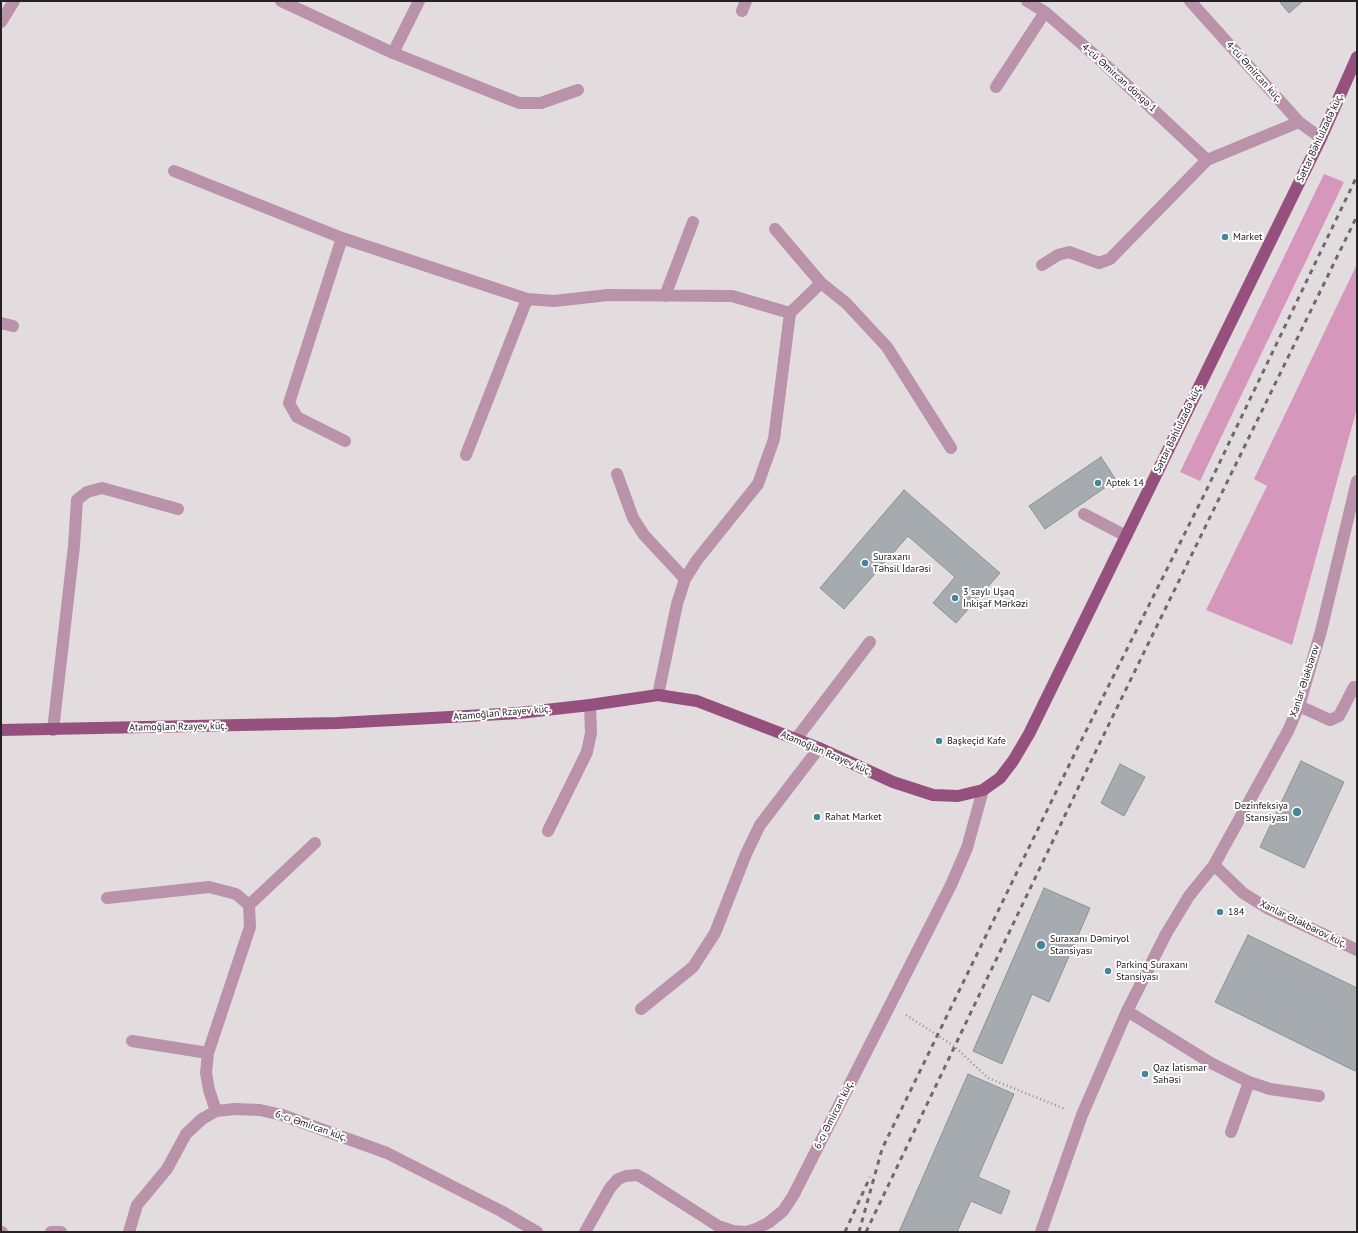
<!DOCTYPE html>
<html>
<head>
<meta charset="utf-8">
<style>
  body { margin:0 }
  #map { position:relative; width:1358px; height:1233px; overflow:hidden; background:#e2dcdf; font-family:"PT Sans",sans-serif }
  canvas { display:block }
  .frame { position:absolute; inset:0; border:2px solid #242123; pointer-events:none }
</style>
</head>
<body>
<div id="map">
<canvas width="1358" height="1233"></canvas>
<div class="frame"></div>
</div>
<script>
const c = document.querySelector('canvas').getContext('2d');
c.lineJoin = 'round';
function fillPath(path, color) { c.fillStyle = color; c.fill(path, 'evenodd'); }
const shape = rows => new Path2D(rows.map(r => 'M' + r).join(''));
function trace(path, color, width, dash) { c.strokeStyle = color; c.lineWidth = width; c.lineCap = dash ? 'butt' : 'round'; c.setLineDash(dash || []); c.stroke(path); }
function write(font, color, halo, rows, align = 'center') {
  c.font = font + ' "PT Sans",sans-serif'; c.lineWidth = 4; c.setLineDash([]); c.textBaseline = 'middle'; c.strokeStyle = halo; c.fillStyle = color; for (const [text, x, y, turn = 0] of rows) {
    c.save(); c.translate(x, y); c.rotate((+turn || 0) * Math.PI / 180); c.textAlign = isNaN(turn) ? turn : align; if (halo) c.strokeText(text, 0, 0); c.fillText(text, 0, 0); c.restore();
  }
}
fillPath(shape([
  [1324,174,1344,182,1200,481,1180,472],
  [1357,264,1357,408,1292,645,1206,610,1267,486,1254,479]
]), '#d697bd');
const building = shape([
  [1279,1,1303,1,1289,13,1279,1],
  [1101,457,1116,480,1045,529,1029,506,1101,457],
  [904,490,1000,573,956,623,933,603,955,577,908,536,844,609,820,588,904,490],
  [1301,761,1344,782,1304,868,1260,847,1301,761],
  [1120,764,1145,777,1124,816,1101,803,1120,764],
  [1044,888,1090,908,1049,1002,1032,994,1002,1064,973,1051,1044,888],
  [1248,935,1357,988,1357,1067,1355,1071,1215,1002,1248,935],
  [968,1074,1014,1094,978,1177,1010,1191,1001,1214,971,1201,957,1232,899,1232,968,1074]
]);
fillPath(building, '#a5abae');
trace(building, '#8b9294', 1);
trace(shape([
  [906,1015,954,1046,988,1078,1065,1109]
]), '#959193', 2.5, [1, 3]);
trace(shape([
  [281,1,393,53,519,103,541,103,578,90],
  [1027,1,1045,12,1098,58,1207,160],
  [1190,1,1299,122,1321,138],
  [742,11,746,1],
  [1,22,14,1],
  [393,53,419,1],
  [996,87,1045,12],
  [174,171,342,238,527,299,554,301,608,295,732,296,790,313],
  [775,229,821,283],
  [342,238,289,403,297,417,345,441],
  [1042,265,1058,255,1069,252,1099,263,1110,259,1207,160,1299,122],
  [665,296,693,222],
  [1,323,13,326],
  [466,455,527,299],
  [617,474,633,518,644,535,685,579],
  [1084,514,1126,536],
  [658,695,677,604,685,579,697,560,758,484,774,439,790,313,821,283,846,303,887,347,951,448],
  [1299,706,1330,720,1339,716,1354,687],
  [53,730,74,546,77,500,87,492,102,488,178,509],
  [796,739,870,642],
  [548,831,587,752,591,733,590,705],
  [1214,865,1243,893,1267,908,1357,950],
  [107,898,209,887,236,894,249,905,250,927,208,1053,206,1073,209,1090,216,1111],
  [249,905,315,843],
  [641,1009,693,967,715,933,746,854,760,825,819,748],
  [1127,1011,1211,1063,1249,1082,1270,1089,1319,1096],
  [132,1041,208,1053],
  [1231,1132,1249,1082],
  [1,1232,2,1232],
  [51,1232,61,1232],
  [129,1232,137,1205,167,1169,186,1134,202,1119,216,1111,235,1109,260,1110,282,1115,387,1153,501,1211,537,1232],
  [585,1232,610,1188,618,1179,626,1176,637,1175,643,1178,718,1226,733,1231,746,1232,756,1229,768,1223,783,1211,793,1196,951,885,967,848,983,790],
  [1041,1232,1082,1115,1127,1011,1166,934,1189,896,1214,865,1288,731,1299,706,1321,631,1357,481]
]), '#ba92a9', 12);
trace(shape([
  [1,730,337,723,432,718,519,713,590,705,658,695,697,701,819,748,893,782,933,795,958,796,983,790,1000,778,1013,761,1029,734,1321,138,1357,57]
]), '#96507d', 12);
trace(shape([
  [845,1232,870,1177],
  [859,1232,882,1149,1076,751,1205,493,1357,176],
  [866,1232,1091,761,1357,216]
]), '#6e6a6d', 3, [5, 5]);
for (const [x, y, r, color] of [
  [1225,237,4,"#46869a"],
  [1098,483,4,"#46869a"],
  [865,563,4,"#46869a"],
  [955,598,4,"#46869a"],
  [939,741,4,"#46869a"],
  [1297,812,5,"#46869a"],
  [817,817,4,"#46869a"],
  [1220,912,4,"#46869a"],
  [1041,945,5,"#46869a"],
  [1108,971,4,"#46869a"],
  [1145,1074,4,"#46869a"]
]) { const dot = new Path2D(); dot.arc(x, y, r, 0, 2 * Math.PI); c.fillStyle = color; c.fill(dot); trace(dot, '#fff', 1.5); }
write('10px', '#242123', '#fff', [
  ["4-cü Əmircan küç.",1254,72,48],
  ["4-cü Əmircan döngə 1",1119,78,42],
  ["Səttar Bəhlulzadə küç.",1320,138,-65],
  ["Səttar Bəhlulzadə küç.",1178,429,-64],
  ["Xanlar Ələkbərov",1305,681,-72],
  ["Atamoğlan Rzayev küç.",502,713,-5],
  ["Atamoğlan Rzayev küç.",178,727,-1],
  ["Atamoğlan Rzayev küç.",826,753,23],
  ["Xanlar Ələkbərov küç.",1303,924,26],
  ["6-cı Əmircan küç.",834,1115,-63],
  ["6-cı Əmircan küç.",311,1126,19]
]);
write('10px', '#242123', '#fff', [
  ["Market",1233,237],
  ["Aptek 14",1106,483],
  ["Suraxanı",873,557],
  ["Təhsil İdarəsi",873,569],
  ["3 saylı Uşaq",963,592],
  ["İnkişaf Mərkəzi",963,604],
  ["Başkeçid Kafe",947,741],
  ["Dezinfeksiya",1288,806,"right"],
  ["Stansiyası",1288,818,"right"],
  ["Rahat Market",825,817],
  ["184",1228,912],
  ["Suraxanı Dəmiryol",1050,939],
  ["Stansiyası",1050,951],
  ["Parkinq Suraxanı",1116,965],
  ["Stansiyası",1116,977],
  ["Qaz İatismar",1153,1068],
  ["Sahəsi",1153,1080]
], 'left');
</script>
</body>
</html>
